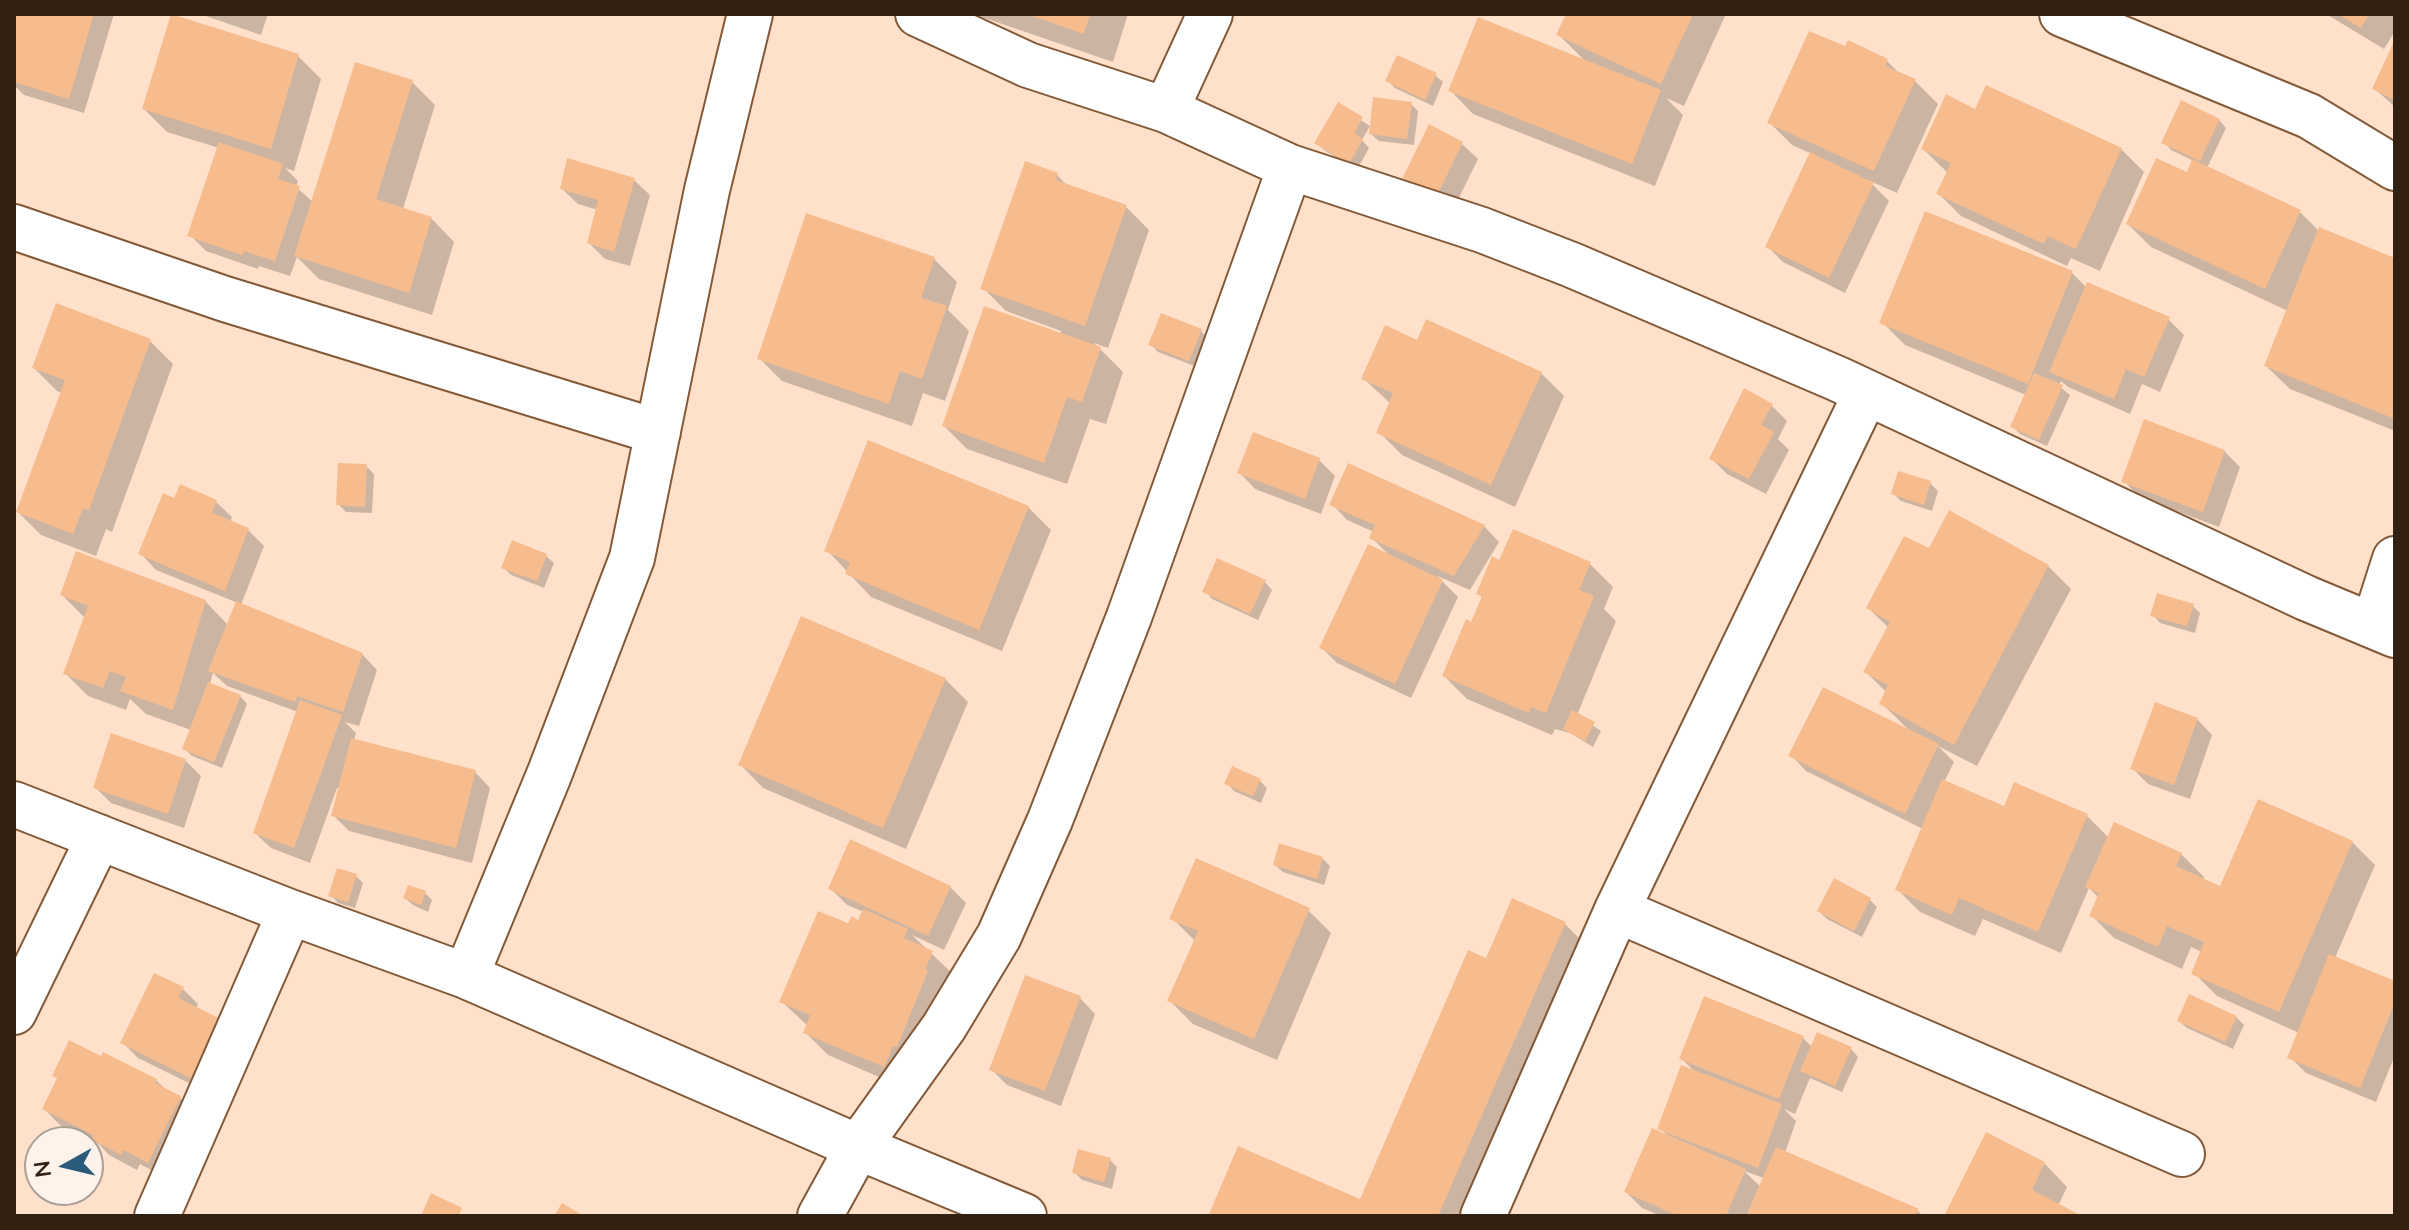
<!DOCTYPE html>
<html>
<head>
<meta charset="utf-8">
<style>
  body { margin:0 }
  #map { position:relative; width:2409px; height:1230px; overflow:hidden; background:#ffe1cb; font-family:Mulish,sans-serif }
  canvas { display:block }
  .frame { position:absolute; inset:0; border:16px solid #322012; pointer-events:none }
  .north { position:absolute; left:24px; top:1126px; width:80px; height:80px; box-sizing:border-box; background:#fdf3eb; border:2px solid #ac9f94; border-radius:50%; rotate:262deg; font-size:22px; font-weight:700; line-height:32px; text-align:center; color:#322012 }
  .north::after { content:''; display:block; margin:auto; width:28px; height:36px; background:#2b5b7a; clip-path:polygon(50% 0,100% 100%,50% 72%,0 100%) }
</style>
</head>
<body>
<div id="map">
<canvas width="2409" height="1230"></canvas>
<div class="frame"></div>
<div class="north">N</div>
</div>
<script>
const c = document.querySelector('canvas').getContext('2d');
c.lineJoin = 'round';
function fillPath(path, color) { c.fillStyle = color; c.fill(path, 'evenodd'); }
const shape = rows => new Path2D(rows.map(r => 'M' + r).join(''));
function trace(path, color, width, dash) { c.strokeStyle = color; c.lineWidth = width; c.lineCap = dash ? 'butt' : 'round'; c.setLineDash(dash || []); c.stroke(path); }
fillPath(shape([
  [14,14,114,14,84,113,24,95,14,85],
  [200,14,268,14,261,35],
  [973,14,1128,14,1113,62],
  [1568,14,1726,14,1684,106,1666,98,1683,115,1655,186,1473,114,1450,90,1586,62,1558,34],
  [2326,14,2395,14,2395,31,2384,49],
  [2395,44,2395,107,2375,89],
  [1846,49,1887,61,1901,75,1915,81,1938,104,1897,193,1868,180,1889,201,1845,293,1783,262,1767,246,1812,154,1792,145,1769,122],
  [298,56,321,79,294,171,285,168,298,181,296,187,313,202,412,82,435,105,403,209,431,218,454,242,432,315,319,279,297,257,290,276,259,266,258,269,206,251,190,235,219,148,167,132,144,109],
  [1435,75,1443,82,1433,106,1395,88,1388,81],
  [1411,104,1418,111,1414,145,1379,141,1371,134],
  [1338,105,1370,126,1362,140,1369,148,1357,170,1324,150,1316,142],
  [1976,111,2121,149,2144,172,2100,271,2071,258,2067,266,1961,216,1938,193,1948,173,1923,149],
  [2219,120,2226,128,2207,168,2300,212,2319,231,2395,260,2395,431,2290,389,2266,366,2288,311,2151,247,2128,224,2188,175,2194,161,2171,150,2164,142],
  [1462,144,1478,159,1448,220,1416,204],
  [1057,175,1069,187,1126,207,1149,230,1108,348,1094,343,1123,372,1106,424,1090,419,1067,484,967,449,944,426,1060,335,1061,331,1006,311,983,288],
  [634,180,650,195,630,266,605,259,589,243,598,210,578,204,562,189],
  [934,259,957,282,948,310,969,331,945,401,923,393,912,426,782,381,759,358],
  [2072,273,2087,288,2168,319,2184,335,2160,392,2142,384,2130,414,2068,387,2061,381,2059,386,2070,395,2047,446,2020,434,2012,426,2026,395,1905,345,1882,322],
  [1201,331,1208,339,1197,367,1158,352,1151,344],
  [150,341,173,364,112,532,106,529,96,556,41,535,18,512,62,393,57,391,34,368],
  [1418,343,1541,373,1564,396,1515,507,1402,455,1379,432,1391,404,1364,379],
  [1771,405,1787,421,1778,439,1789,450,1766,494,1727,474,1711,458],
  [2224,451,2240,467,2219,527,2139,497,2124,481],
  [1319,460,1335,476,1321,514,1255,489,1240,473],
  [366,466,374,474,372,513,346,512,338,504],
  [1930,483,1938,491,1932,511,1901,501,1894,494],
  [176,500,216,502,232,517,230,523,248,530,264,546,241,605,362,654,377,670,359,726,345,722,356,733,354,741,475,772,490,788,472,863,349,831,333,815,340,789,337,788,310,863,271,848,255,833,298,712,227,686,213,673,210,684,240,696,247,704,222,768,192,756,184,748,191,730,146,714,130,699,126,710,88,696,65,673,85,618,62,595,205,601,229,626,238,603,156,570,141,554],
  [1332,504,1484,526,1499,542,1470,590,1437,576,1458,597,1411,698,1337,663,1321,647,1389,555,1372,538,1374,532,1347,520],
  [1028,507,1051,530,1002,651,871,597,827,550],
  [1930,551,2048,566,2071,589,1977,766,1938,746,1954,762,1944,782,2005,809,2015,785,2087,816,2109,838,2181,854,2204,877,2203,881,2221,889,2352,842,2375,865,2335,958,2395,983,2395,1055,2376,1102,2306,1073,2290,1057,2299,1033,2217,996,2194,973,2202,952,2191,947,2182,969,2114,938,2091,915,2099,898,2089,888,2061,953,1983,919,1975,936,1920,912,1897,889,1923,829,1806,771,1791,755,1909,730,1881,703,1887,693,1866,672,1889,628,1868,608],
  [546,556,554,563,544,588,511,575,503,567],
  [1500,562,1590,564,1613,587,1604,609,1616,621,1577,715,1601,731,1593,747,1570,733,1555,729,1552,735,1467,699,1444,676,1483,598,1478,593],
  [1265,582,1272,590,1258,620,1212,599,1205,591],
  [2193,606,2200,613,2195,633,2160,623,2153,615],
  [945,679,968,702,906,849,763,788,740,764],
  [2197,719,2212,735,2190,799,2148,784,2132,768],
  [185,760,201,776,184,828,111,803,95,787],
  [1260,781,1267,788,1261,803,1234,791,1227,783],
  [1322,858,1330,866,1324,885,1283,872,1275,865],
  [356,876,363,883,355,908,338,903,331,895],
  [950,887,966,903,944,950,912,935,955,976,907,1089,828,1055,805,1032,808,1026,782,1002,849,926,860,922,864,912,847,905,831,889],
  [425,893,432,900,428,912,413,905,405,898],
  [1513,900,1565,924,1594,953,1479,1216,1213,1216,1211,1214,1361,1202,1487,960],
  [1870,900,1877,907,1862,937,1827,919,1819,911],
  [1308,910,1331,933,1277,1060,1193,1024,1170,1001,1196,942,1172,918],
  [183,989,198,1004,196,1009,215,1096,138,1058,122,1042],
  [1080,998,1095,1014,1061,1106,1007,1085,991,1069],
  [2236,1017,2244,1025,2233,1049,2187,1028,2179,1021],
  [1803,1038,1812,1047,1851,1049,1858,1057,1842,1092,1810,1078,1795,1114,1784,1109,1796,1121,1785,1153,1917,1210,1923,1216,1661,1216,1642,1208,1626,1192,1669,1137,1660,1128,1695,1072,1681,1058],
  [1744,1171,1764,1178,1761,1187],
  [156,1080,167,1091,180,1098,196,1114,164,1177,140,1164,137,1170,109,1155,99,1144,60,1125,44,1109],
  [1987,1134,2044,1163,2067,1187,2058,1206,2078,1216,1946,1216],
  [1110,1160,1117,1167,1112,1189,1082,1180,1074,1172]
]), '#0003');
fillPath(shape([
  [14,14,94,14,69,99,14,82],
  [171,14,299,54,271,149,142,109],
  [1026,14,1090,14,1084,34],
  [1566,14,1693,14,1661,84,1556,35],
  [2338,14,2369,14,2361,28],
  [1478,17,1661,90,1632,164,1448,91],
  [1809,31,1845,46,1848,40,1888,59,1885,66,1916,79,1874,171,1767,123],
  [2395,39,2395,100,2372,89],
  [1397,55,1437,73,1425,100,1385,81],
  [355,62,413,80,376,199,432,217,409,293,294,256],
  [1986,85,2122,148,2076,249,2047,236,2044,244,1936,194,1951,163,1921,149,1946,94,1975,109],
  [1373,97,1412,102,1407,139,1369,134],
  [2181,100,2220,119,2200,161,2161,143],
  [1338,102,1363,117,1354,133,1363,139,1349,164,1314,143],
  [1429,124,1463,142,1432,206,1397,189],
  [219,142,283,164,278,179,300,186,275,261,244,251,242,255,187,236],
  [1810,152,1874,183,1829,278,1765,247],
  [567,158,635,178,614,252,587,243,598,200,560,189],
  [2156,158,2187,172,2192,159,2301,210,2265,289,2126,224],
  [1025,161,1058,173,1056,180,1127,205,1085,326,980,289],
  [1925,211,2073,271,2028,384,1879,323],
  [806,213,935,257,921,298,947,306,922,379,900,371,889,404,757,359],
  [2319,227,2395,258,2395,419,2264,366],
  [2087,282,2170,317,2144,377,2126,369,2114,399,2049,372],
  [56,303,151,339,89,510,83,508,73,534,16,512,65,380,32,368],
  [984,306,1101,347,1082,402,1067,397,1044,463,942,426],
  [1161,313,1202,329,1189,361,1148,345],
  [1426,319,1542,372,1491,485,1376,433,1393,393,1361,379,1385,325,1417,340],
  [2034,373,2063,385,2039,440,2010,427],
  [1744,388,1773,404,1761,425,1774,432,1749,479,1709,459],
  [2144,419,2225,450,2203,512,2121,482],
  [1253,432,1320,458,1305,499,1237,473],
  [868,440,1029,506,979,630,845,574,850,562,824,551],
  [338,463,367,464,365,507,336,505],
  [1348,463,1485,525,1454,576,1369,538,1375,525,1329,505],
  [1898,471,1931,481,1924,505,1891,494],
  [180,484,217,500,212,513,249,528,225,591,138,554,163,493,174,498],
  [1949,510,2049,565,1954,745,1879,704,1888,685,1863,672,1890,622,1866,608,1904,536,1929,548],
  [1513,529,1591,562,1579,590,1594,596,1546,713,1531,707,1529,713,1442,676,1466,619,1471,622,1482,596,1476,594,1492,556,1499,560],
  [512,540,547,554,537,581,501,568],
  [1368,544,1443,580,1395,684,1319,648],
  [76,551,206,600,173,710,120,691,126,677,110,671,103,688,63,674,88,606,60,595],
  [1217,558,1266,580,1250,614,1202,592],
  [2157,593,2194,604,2187,626,2150,616],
  [236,601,363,653,343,712,297,696,295,702,208,671],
  [801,616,946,678,883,828,738,765],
  [208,682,241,695,214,762,182,749],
  [1823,687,1939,744,1905,814,1788,756],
  [300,700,342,715,294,848,253,833],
  [2155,702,2198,718,2174,785,2130,769],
  [1572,710,1595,722,1585,741,1563,729],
  [111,733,186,759,168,814,93,788],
  [351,738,476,770,456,848,331,816],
  [1232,766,1261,779,1253,796,1224,784],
  [1942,779,2004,806,2014,782,2088,814,2038,932,1959,898,1952,915,1895,890],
  [2258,799,2353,841,2279,1012,2191,974,2204,942,2167,926,2158,947,2089,916,2099,893,2085,887,2114,822,2182,853,2176,866,2220,886],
  [850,839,951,886,928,936,828,889],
  [1279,843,1323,857,1317,879,1273,865],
  [1196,858,1310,908,1254,1039,1167,1001,1198,931,1169,919],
  [337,868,357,874,348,902,328,896],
  [1834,878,1871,898,1854,931,1817,911],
  [408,885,426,891,421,905,403,898],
  [1512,898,1566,922,1438,1216,1209,1214,1238,1146,1360,1199,1468,950,1486,958],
  [863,909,908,929,904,938,933,951,925,970,928,971,897,1047,893,1046,884,1067,803,1033,810,1015,779,1002,818,911,848,923,852,916,858,920],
  [2329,954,2395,981,2395,1002,2360,1088,2287,1058],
  [154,973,184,987,178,998,227,1022,199,1082,120,1043],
  [1025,975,1081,996,1045,1091,989,1070],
  [2189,994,2237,1016,2225,1042,2177,1021],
  [1704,996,1804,1036,1779,1099,1679,1059],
  [1817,1032,1852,1047,1835,1086,1800,1071],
  [69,1040,101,1056,103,1052,157,1079,155,1083,181,1096,148,1163,124,1150,121,1155,91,1139,93,1135,42,1109,57,1078,52,1076],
  [1681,1065,1782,1104,1758,1168,1657,1129],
  [1652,1128,1746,1169,1726,1216,1678,1216,1624,1192],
  [1986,1132,2045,1162,2032,1190,2082,1216,1944,1216],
  [1776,1147,1919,1209,1915,1216,1746,1216],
  [1078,1149,1111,1158,1104,1182,1072,1173],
  [431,1193,462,1208,459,1216,421,1216],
  [562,1203,584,1216,554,1216]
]), '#f7bc8d');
const minor = shape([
  [918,14,1028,65,1166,110,1290,167,1482,230,1572,265,1838,379,2306,598,2395,635],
  [2062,14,2309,116,2395,168],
  [1166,110,1210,14],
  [14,227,225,299,658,432],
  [2374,625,2395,559],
  [14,804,290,912,466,976,858,1147,1024,1216],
  [1617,910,2182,1154],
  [466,976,549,775,632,558,707,190,750,14],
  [14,1012,99,837],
  [157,1216,290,912],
  [820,1216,858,1147,944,1027,999,936,1050,820,1129,617,1290,167],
  [1483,1216,1617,910,1866,393]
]);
trace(minor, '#835937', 48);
trace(minor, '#fff', 44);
</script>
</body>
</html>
